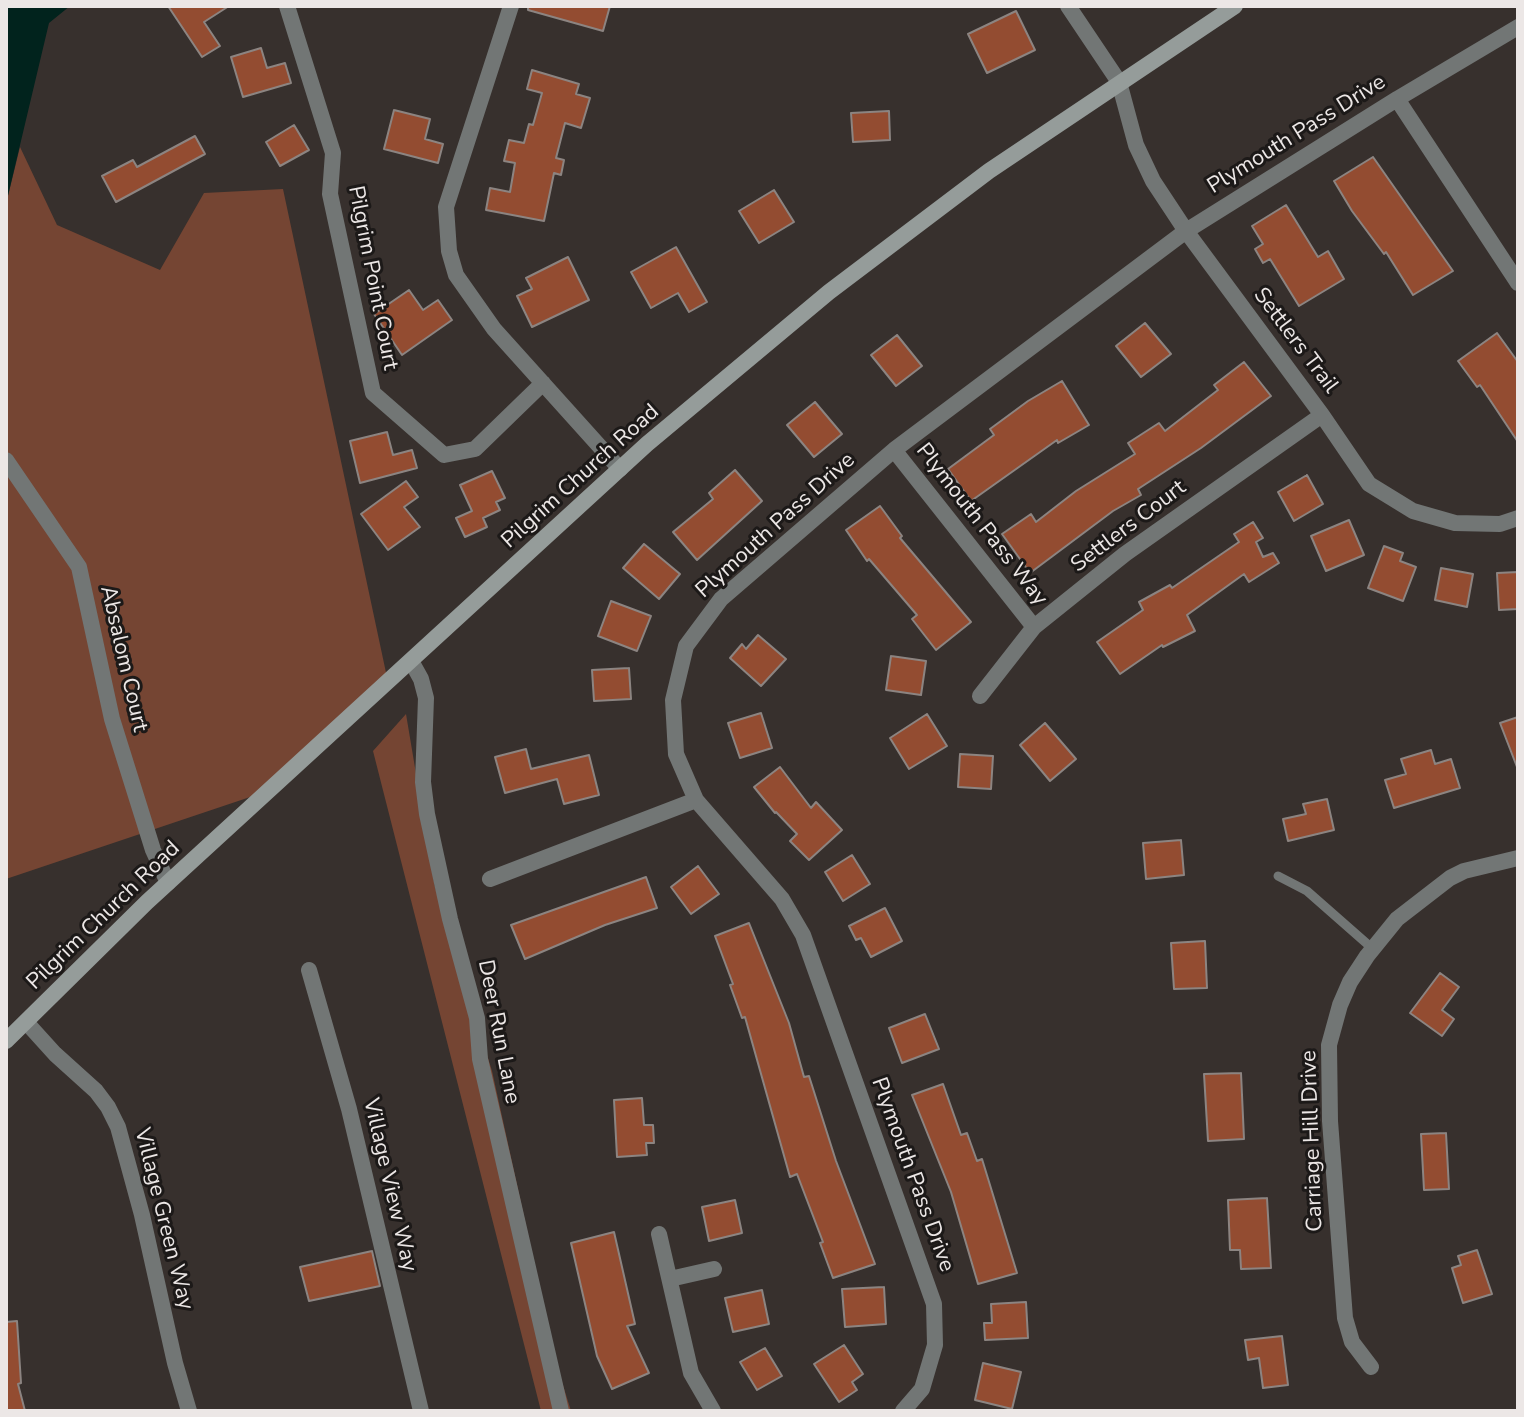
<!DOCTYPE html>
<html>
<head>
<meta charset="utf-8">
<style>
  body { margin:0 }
  #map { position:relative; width:1524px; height:1417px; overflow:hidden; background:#37302d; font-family:"Nunito Sans",sans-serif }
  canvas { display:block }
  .frame { position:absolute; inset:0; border:8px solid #ece7e6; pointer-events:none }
</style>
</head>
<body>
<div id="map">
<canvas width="1524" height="1417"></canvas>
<div class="frame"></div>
</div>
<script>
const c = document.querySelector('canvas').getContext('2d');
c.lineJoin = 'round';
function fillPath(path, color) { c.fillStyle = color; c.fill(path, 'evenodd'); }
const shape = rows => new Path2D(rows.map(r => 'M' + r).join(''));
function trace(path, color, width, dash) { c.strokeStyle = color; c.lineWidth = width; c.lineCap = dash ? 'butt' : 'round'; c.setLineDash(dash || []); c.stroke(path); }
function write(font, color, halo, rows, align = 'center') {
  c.font = font + ' "Nunito Sans",sans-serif'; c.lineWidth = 6; c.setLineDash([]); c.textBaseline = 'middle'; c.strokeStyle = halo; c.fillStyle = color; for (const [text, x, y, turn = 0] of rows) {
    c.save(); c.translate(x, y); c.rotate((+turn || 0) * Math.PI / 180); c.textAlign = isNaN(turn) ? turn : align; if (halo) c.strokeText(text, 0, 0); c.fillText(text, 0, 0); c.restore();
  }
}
fillPath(shape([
  [20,147,57,225,160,270,204,193,283,189,388,682,268,791,6,879,6,204],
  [406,714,435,887,492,1071,557,1366,571,1411,541,1411,373,751]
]), '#754533');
fillPath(shape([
  [6,6,70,6,49,23,6,204]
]), '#01231d');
const building = shape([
  [168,6,229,6,204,22,220,46,202,57,168,6],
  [528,6,610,6,603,31,528,10,528,6],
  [1016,11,1035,50,987,73,968,34,1016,11],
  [261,48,267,68,285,63,291,83,243,97,231,57,261,48],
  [532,70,579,84,576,94,590,98,581,128,565,123,556,158,564,160,561,175,554,173,544,221,486,210,490,188,510,192,515,163,504,161,509,140,524,143,529,124,533,125,542,93,527,89,532,70],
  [394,110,430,119,425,139,443,144,438,163,384,149,394,110],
  [889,111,890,140,853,142,851,113,889,111],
  [294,125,309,150,280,166,266,142,294,125],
  [195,136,205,154,116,202,102,176,133,160,137,167,195,136],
  [1373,157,1453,271,1413,295,1386,252,1384,254,1352,211,1334,181,1373,157],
  [774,190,794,222,759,243,739,211,774,190],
  [1286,205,1318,257,1328,251,1344,279,1299,306,1270,259,1263,263,1255,249,1263,244,1252,226,1286,205],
  [676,247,707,302,689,312,678,293,651,308,631,272,676,247],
  [568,257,589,300,532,327,517,296,532,289,526,278,568,257],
  [409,290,423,310,438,300,452,320,402,355,374,314,409,290],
  [1145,323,1171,354,1141,377,1116,346,1145,323],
  [1497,333,1518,362,1518,442,1480,385,1477,387,1458,361,1497,333],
  [897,335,922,366,896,386,871,355,897,335],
  [1244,362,1271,396,1201,448,1138,489,1141,495,1113,511,1030,573,1002,534,1031,514,1036,522,1076,491,1135,454,1128,443,1159,423,1165,431,1218,390,1214,385,1244,362],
  [1062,381,1089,425,1058,443,1057,440,971,501,948,469,994,435,990,429,1028,401,1062,381],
  [815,402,842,434,814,457,787,425,815,402],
  [387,432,393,455,412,450,417,468,360,483,350,441,387,432],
  [735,470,762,501,697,560,673,532,713,499,709,493,735,470],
  [492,471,505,498,496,502,500,510,483,518,487,527,465,537,456,518,472,511,460,485,492,471],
  [1307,475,1323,504,1294,521,1278,492,1307,475],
  [406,481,418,497,404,507,420,527,388,550,361,514,406,481],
  [880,506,902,536,900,538,971,622,936,650,912,619,917,615,869,559,867,561,846,530,880,506],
  [1349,520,1364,555,1326,571,1311,536,1349,520],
  [1253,522,1263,538,1256,542,1263,557,1273,553,1279,563,1249,582,1244,574,1187,615,1195,631,1163,647,1162,645,1120,674,1097,642,1143,610,1139,602,1170,585,1172,588,1239,542,1234,534,1253,522],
  [644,544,680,574,659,599,623,568,644,544],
  [1384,546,1403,553,1400,561,1416,567,1403,601,1368,588,1384,546],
  [1441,568,1473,574,1467,607,1435,600,1441,568],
  [1518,572,1518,609,1499,610,1497,573,1518,572],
  [611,601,651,616,637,651,598,636,611,601],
  [758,635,786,659,761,686,730,658,742,644,746,649,758,635],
  [891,656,926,661,921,695,886,690,891,656],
  [629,668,631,699,594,701,592,670,629,668],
  [761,713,772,748,740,758,728,723,761,713],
  [927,714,947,746,909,769,890,738,927,714],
  [1518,717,1518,767,1517,767,1500,723,1518,717],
  [1045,723,1076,759,1050,781,1020,745,1045,723],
  [526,749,531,769,589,755,599,795,564,804,557,779,505,793,495,757,526,749],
  [1431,750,1435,764,1451,759,1460,788,1394,808,1385,780,1406,774,1401,759,1431,750],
  [960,754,993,756,991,789,958,787,960,754],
  [780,767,811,808,816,802,842,830,809,860,790,841,797,834,776,812,775,813,754,787,780,767],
  [1327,799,1334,830,1288,841,1283,819,1306,814,1303,804,1327,799],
  [1181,840,1184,875,1146,879,1143,843,1181,840],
  [852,855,870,884,843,901,825,872,852,855],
  [698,866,719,894,691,914,671,887,698,866],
  [646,877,657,908,605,925,525,959,511,925,646,877],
  [885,908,902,941,871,957,861,938,856,940,849,926,885,908],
  [749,923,789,1023,804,1077,809,1076,836,1161,875,1264,833,1278,820,1243,823,1242,797,1174,790,1177,745,1017,742,1018,730,985,733,984,715,936,749,923],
  [1205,941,1207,988,1174,989,1171,943,1205,941],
  [1440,973,1459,987,1442,1010,1454,1019,1442,1036,1410,1013,1440,973],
  [925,1014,939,1049,902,1063,889,1028,925,1014],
  [1241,1073,1244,1139,1208,1141,1204,1074,1241,1073],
  [943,1084,961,1135,967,1133,977,1161,982,1159,1017,1273,978,1284,951,1192,912,1095,943,1084],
  [642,1098,644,1125,653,1125,654,1143,646,1143,647,1155,617,1157,614,1100,642,1098],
  [1446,1133,1449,1189,1424,1190,1421,1134,1446,1133],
  [1267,1198,1271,1268,1241,1269,1240,1250,1230,1250,1228,1200,1267,1198],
  [735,1200,742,1233,709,1241,702,1207,735,1200],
  [614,1232,635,1324,627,1326,649,1373,612,1389,597,1356,571,1243,614,1232],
  [1477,1250,1492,1294,1463,1303,1452,1268,1461,1265,1458,1256,1477,1250],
  [372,1251,380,1286,309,1301,300,1267,372,1251],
  [884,1287,886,1324,845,1327,842,1289,884,1287],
  [762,1290,769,1324,733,1332,725,1298,762,1290],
  [1026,1302,1028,1338,985,1340,984,1323,992,1323,991,1304,1026,1302],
  [17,1321,21,1383,18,1384,25,1411,6,1411,6,1322,17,1321],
  [1282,1336,1288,1385,1263,1388,1259,1358,1248,1360,1245,1340,1282,1336],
  [844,1345,863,1374,852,1382,857,1390,839,1402,814,1364,844,1345],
  [765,1348,782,1376,757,1390,740,1362,765,1348],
  [983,1363,1021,1372,1012,1409,975,1400,983,1363]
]);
fillPath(building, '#934c31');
trace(building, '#8c8481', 2);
trace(shape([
  [1278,876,1307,891,1373,949]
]), '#727675', 9);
trace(shape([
  [287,6,333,153,330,194,373,393,444,455,475,449,543,383],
  [511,6,446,207,449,251,456,275,494,329,620,469],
  [1068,6,1119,82,1136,145,1153,181,1186,231,1322,415,1369,484,1413,511,1455,523,1500,524,1518,518],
  [1397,99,1518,283],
  [894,450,1034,627],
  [6,460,79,567,112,719,153,850,168,883],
  [411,661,421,679,426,698,423,782,427,814,450,919,477,1018,480,1059,561,1411],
  [980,696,1034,627,1125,554,1322,415],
  [490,879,696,800],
  [309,970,349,1109,421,1411],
  [26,1022,55,1054,96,1091,108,1107,118,1127,142,1215,175,1363,189,1411],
  [659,1234,691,1373,713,1411],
  [670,1279,714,1269],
  [1371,1367,1352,1342,1345,1318,1330,1121,1329,1045,1340,1005,1350,982,1367,956,1397,919,1450,878,1464,871,1518,858],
  [903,1411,922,1389,935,1345,934,1304,803,935,782,899,696,800,676,754,673,700,686,646,721,599,894,450,1186,231,1397,99,1518,27]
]), '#727675', 16);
trace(shape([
  [6,1041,147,902,647,444,829,292,989,171,1235,6]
]), '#959c9a', 16);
write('22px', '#ece7e6', '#1c1918', [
  ["Plymouth Pass Drive",1297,135,-32],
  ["Pilgrim Point Court",372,278,79],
  ["Settlers Trail",1295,341,53],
  ["Pilgrim Church Road",581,477,-42],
  ["Plymouth Pass Way",981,525,52],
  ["Plymouth Pass Drive",776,526,-42],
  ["Settlers Court",1129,527,-37],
  ["Absalom Court",123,659,77],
  ["Pilgrim Church Road",104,916,-44],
  ["Deer Run Lane",498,1032,79],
  ["Carriage Hill Drive",1313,1141,-92],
  ["Plymouth Pass Drive",912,1175,70],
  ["Village View Way",389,1185,77],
  ["Village Green Way",163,1219,76]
]);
</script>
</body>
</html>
